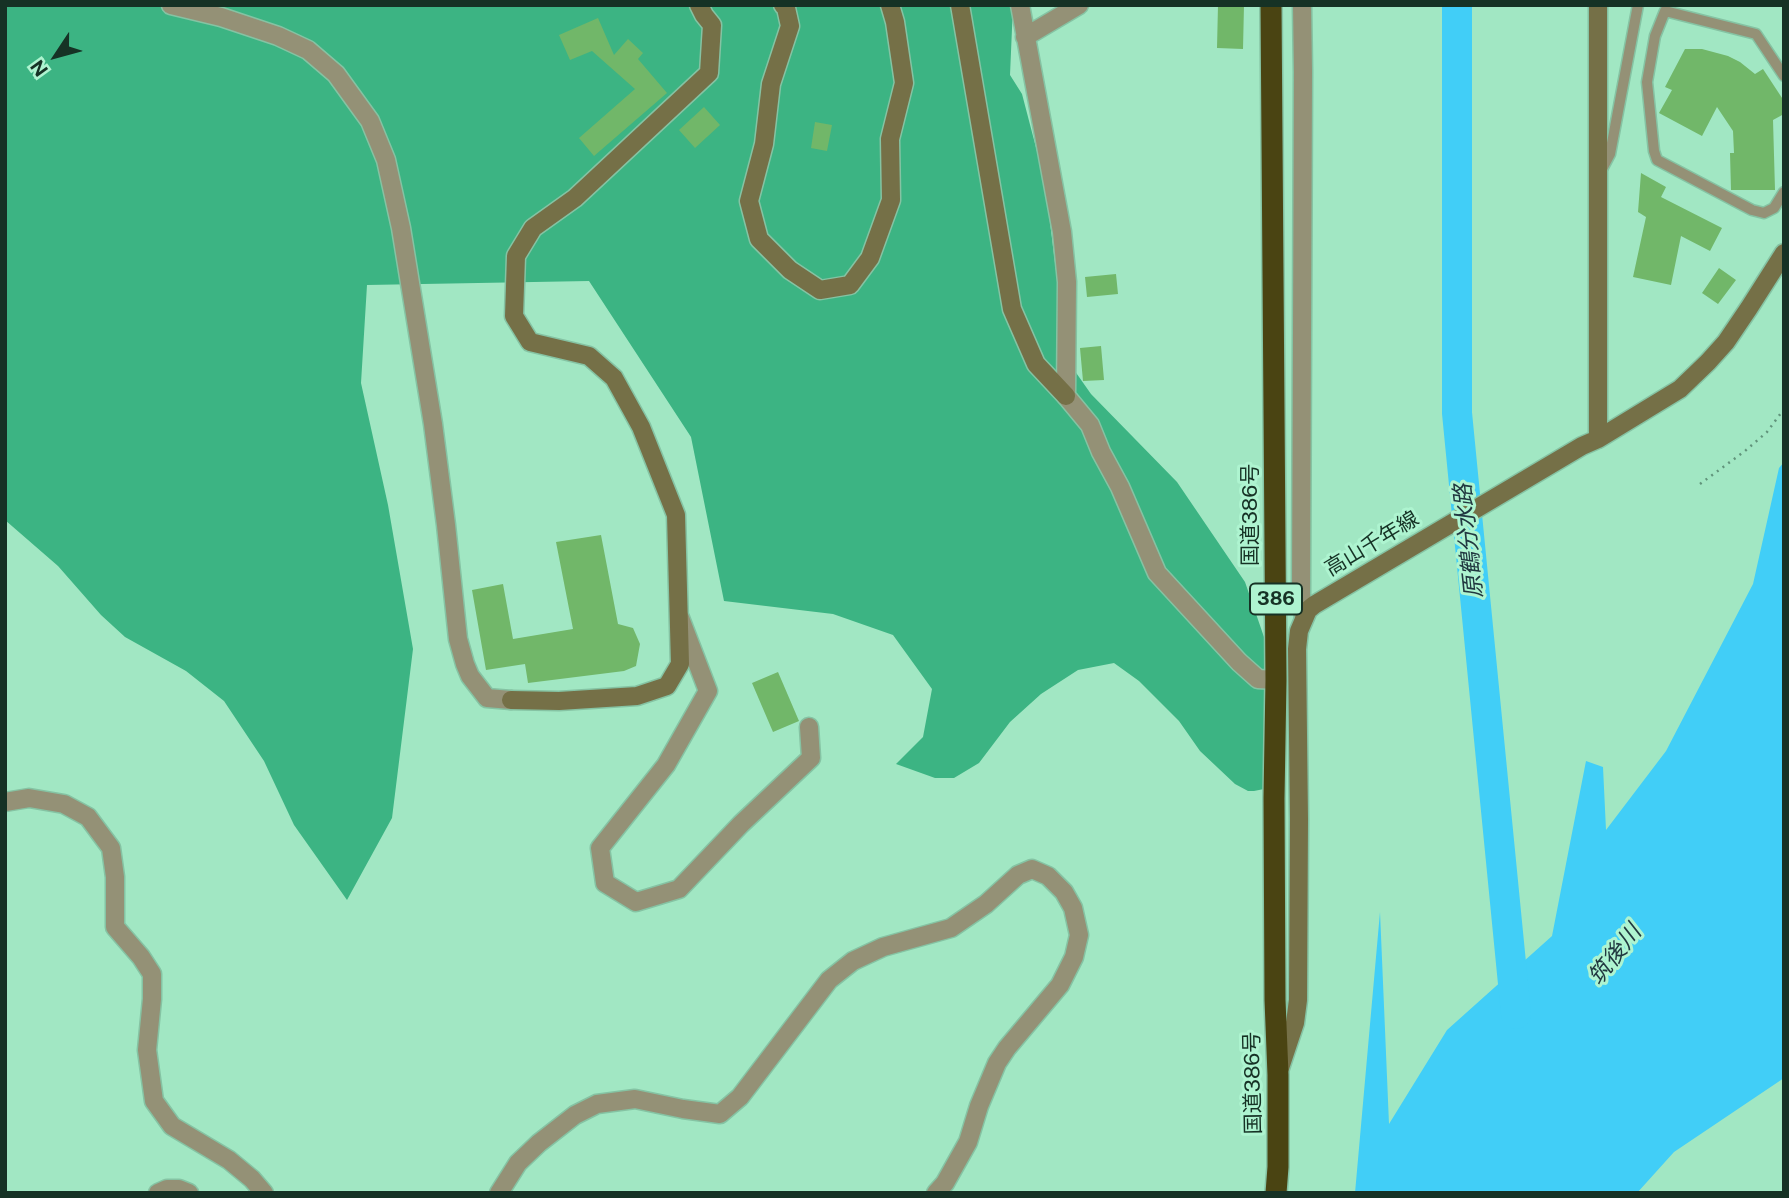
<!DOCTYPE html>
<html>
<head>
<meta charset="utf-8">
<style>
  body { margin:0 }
  #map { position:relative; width:1789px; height:1198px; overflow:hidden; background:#a1e7c3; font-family:"Public Sans",sans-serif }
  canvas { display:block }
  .frame { position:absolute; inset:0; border:7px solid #163225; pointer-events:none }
  .north { position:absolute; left:21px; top:21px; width:70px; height:70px; -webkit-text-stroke:5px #aef4d0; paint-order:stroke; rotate:234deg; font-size:19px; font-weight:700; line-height:28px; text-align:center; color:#163225 }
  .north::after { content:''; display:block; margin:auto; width:24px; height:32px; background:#163225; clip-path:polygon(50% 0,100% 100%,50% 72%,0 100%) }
</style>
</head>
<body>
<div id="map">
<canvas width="1789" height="1198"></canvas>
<div class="frame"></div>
<div class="north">N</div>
</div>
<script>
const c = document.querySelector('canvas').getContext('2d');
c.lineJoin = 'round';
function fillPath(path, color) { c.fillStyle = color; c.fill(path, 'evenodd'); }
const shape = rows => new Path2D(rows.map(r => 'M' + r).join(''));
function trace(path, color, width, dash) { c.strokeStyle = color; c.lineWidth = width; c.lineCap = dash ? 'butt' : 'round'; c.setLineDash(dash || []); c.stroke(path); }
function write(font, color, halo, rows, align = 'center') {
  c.font = font + ' "Public Sans","Noto Sans JP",sans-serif'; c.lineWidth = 6; c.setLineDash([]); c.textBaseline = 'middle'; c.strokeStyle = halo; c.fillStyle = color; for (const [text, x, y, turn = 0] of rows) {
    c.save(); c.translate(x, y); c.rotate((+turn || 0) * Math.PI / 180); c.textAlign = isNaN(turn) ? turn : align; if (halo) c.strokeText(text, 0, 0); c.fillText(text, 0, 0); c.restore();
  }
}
fillPath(shape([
  [5,5,1013,5,1010,75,1022,94,1045,182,1056,271,1072,367,1091,394,1177,482,1245,582,1274,666,1280,746,1285,773,1282,780,1269,788,1254,791,1248,791,1235,784,1200,751,1179,721,1139,681,1114,663,1078,670,1041,694,1010,722,979,763,954,778,935,778,896,764,923,737,932,689,893,635,833,614,724,601,691,437,589,281,367,285,361,383,388,505,413,649,392,818,347,900,294,825,264,761,224,701,186,671,125,637,101,615,58,566,5,520]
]), '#3cb483');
fillPath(shape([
  [1784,462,1784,1078,1674,1152,1637,1193,1355,1193,1380,912,1389,1124,1447,1030,1552,936,1586,761,1603,767,1606,830,1666,751,1753,584,1779,468]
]), '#41cef7');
trace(shape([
  [1457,5,1457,413,1516,1014]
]), '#41cef7', 30);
fillPath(shape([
  [1218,5,1244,5,1243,49,1217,48],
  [598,18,614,55,628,39,643,53,638,59,667,93,594,156,579,138,635,89,592,51,570,60,559,35],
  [1685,49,1702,49,1728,56,1740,62,1755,74,1763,69,1784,101,1784,114,1773,120,1775,190,1731,190,1730,153,1734,153,1733,131,1717,107,1702,136,1659,113,1672,90,1665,87],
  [704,107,720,125,695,148,679,130],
  [815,122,832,125,827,151,811,148],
  [1641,173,1666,187,1661,197,1722,228,1710,251,1681,236,1671,285,1633,277,1646,217,1638,212],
  [1719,268,1736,280,1718,304,1702,293],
  [1116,274,1118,294,1087,297,1085,277],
  [1101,346,1104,380,1083,381,1080,348],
  [601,535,618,624,633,628,640,644,636,666,624,671,528,683,525,664,486,670,472,590,503,584,513,639,573,629,556,542],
  [778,672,799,721,773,732,752,683]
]), '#71b769');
const lane = shape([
  [1784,76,1756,34,1665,11,1655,36,1647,82,1654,151,1657,160,1752,210,1764,213,1774,208,1784,192],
  [1601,171,1610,154,1638,5]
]);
const street = shape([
  [171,5,221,17,278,36,308,50,336,74,370,121,386,160,401,228,433,424,446,525,458,639,465,664,470,676,487,698,511,700],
  [1020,5,1062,232,1067,282,1066,396,1090,425,1101,452,1120,487,1157,573,1239,662,1258,679,1276,680],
  [1302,5,1303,72,1301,594,1304,618],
  [1025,37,1079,5],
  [680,618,708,691,666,765,600,848,605,883,636,902,679,889,741,824,811,758,809,727],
  [5,802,29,798,64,804,88,817,111,848,115,877,115,927,141,957,152,974,152,999,147,1050,154,1101,172,1126,229,1160,252,1179,264,1193],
  [158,1193,167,1189,179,1189,189,1193],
  [499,1193,518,1163,539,1143,575,1115,597,1104,635,1099,683,1109,720,1114,740,1097,829,980,853,961,883,947,951,928,986,904,1018,875,1032,869,1048,876,1064,892,1073,908,1079,935,1074,957,1060,985,1007,1048,997,1063,979,1106,968,1142,945,1183,936,1193]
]);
const secondary = shape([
  [783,5,786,8,790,26,771,84,764,144,749,201,759,239,790,270,820,290,850,285,870,258,891,200,890,139,904,83,895,22,890,5],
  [960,5,1012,309,1036,364,1066,396],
  [1598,5,1598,439],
  [511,700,559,701,637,696,667,686,680,664,676,515,641,427,614,378,589,356,530,342,514,316,516,256,533,228,575,198,709,73,712,25,704,15,699,5],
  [1280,1068,1295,1023,1298,1000,1299,820,1297,649,1299,631,1308,610,1314,605,1582,446,1598,439,1680,389,1708,362,1726,342,1749,308,1784,253]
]);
const highway = shape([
  [1271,5,1276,680,1274,798,1275,1000,1278,1075,1278,1167,1276,1193]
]);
trace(lane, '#85c3a3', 13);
trace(street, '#85c3a3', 21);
trace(secondary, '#85c3a3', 21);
trace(highway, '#85c3a3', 24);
trace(shape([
  [1700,484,1745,451,1767,432,1784,409]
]), '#61947b', 2.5, [2, 5]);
trace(lane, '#949176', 10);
trace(street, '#949176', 18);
trace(secondary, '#757047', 18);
trace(highway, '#4a4412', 21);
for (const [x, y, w] of [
  [1276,599,52]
]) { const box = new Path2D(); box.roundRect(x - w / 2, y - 15.5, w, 31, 5); c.fillStyle = '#aef4d0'; c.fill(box); trace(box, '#163225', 2); }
write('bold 19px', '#163225', null, [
  ["386",1276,599]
]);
write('21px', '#163225', '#aef4d0', [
  ["国道386号",1251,515,-90],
  ["高山千年線",1372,544,-31],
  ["国道386号",1253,1083,-91]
]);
write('italic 23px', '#213840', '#aef4d0', [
  ["原鶴分水路",1469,541,-96],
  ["筑後川",1615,955,-52]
]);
</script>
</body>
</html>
